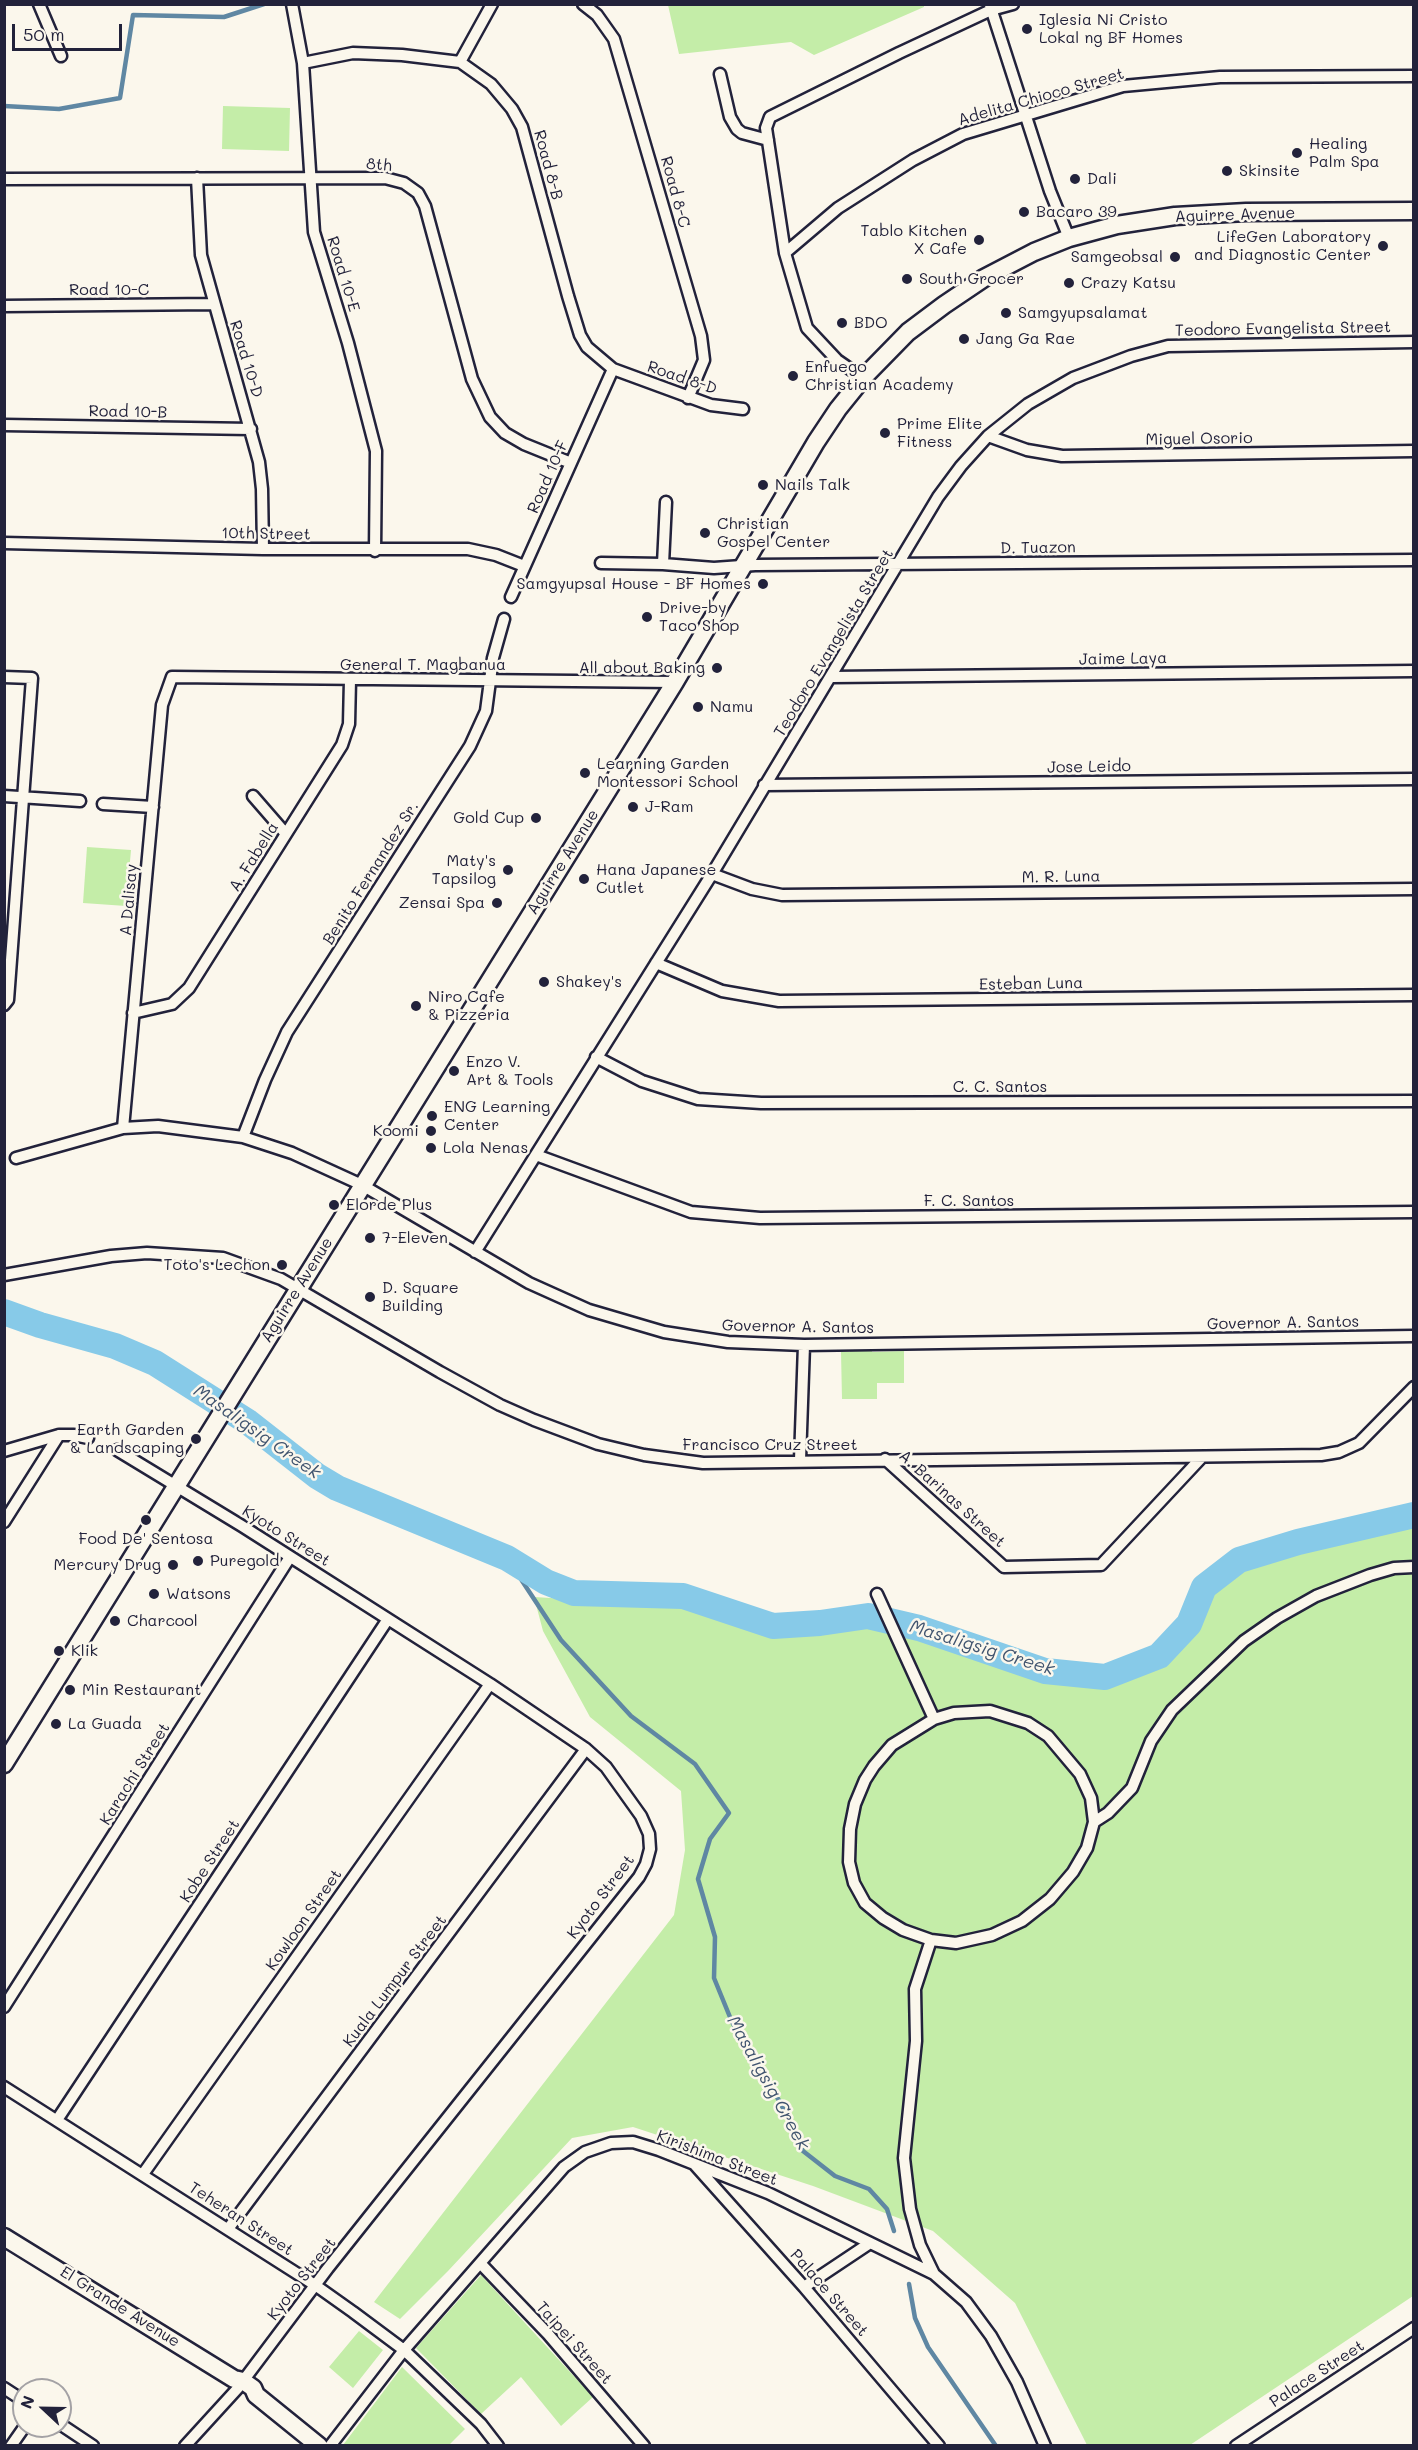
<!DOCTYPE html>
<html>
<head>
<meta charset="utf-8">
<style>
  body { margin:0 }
  #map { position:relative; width:1418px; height:2450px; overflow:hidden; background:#fbf7ec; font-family:Mali,sans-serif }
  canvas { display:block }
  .frame { position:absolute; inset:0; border:6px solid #22223b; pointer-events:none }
  .north { position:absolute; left:12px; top:2378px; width:60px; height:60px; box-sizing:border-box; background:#fbf7ec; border:2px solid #a4a2a5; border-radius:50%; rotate:292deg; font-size:16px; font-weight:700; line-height:24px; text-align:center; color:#22223b }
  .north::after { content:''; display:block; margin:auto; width:21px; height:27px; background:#22223b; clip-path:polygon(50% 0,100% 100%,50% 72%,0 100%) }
  .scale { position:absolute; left:12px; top:24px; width:110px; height:27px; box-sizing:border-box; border:3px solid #22223b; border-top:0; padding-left:8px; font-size:18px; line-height:21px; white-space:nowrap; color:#22223b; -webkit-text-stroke:4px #fbf7ec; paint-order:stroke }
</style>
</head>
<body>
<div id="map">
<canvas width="1418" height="2450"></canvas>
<div class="frame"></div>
<div class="north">N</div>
<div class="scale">50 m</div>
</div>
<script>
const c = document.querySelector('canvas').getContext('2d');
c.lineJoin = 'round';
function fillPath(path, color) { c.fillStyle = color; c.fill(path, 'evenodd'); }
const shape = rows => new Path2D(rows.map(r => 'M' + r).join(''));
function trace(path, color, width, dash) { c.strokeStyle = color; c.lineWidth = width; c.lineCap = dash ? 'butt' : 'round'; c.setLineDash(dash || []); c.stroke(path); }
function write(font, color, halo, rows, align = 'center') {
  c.font = font + ' Mali,sans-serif'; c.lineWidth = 5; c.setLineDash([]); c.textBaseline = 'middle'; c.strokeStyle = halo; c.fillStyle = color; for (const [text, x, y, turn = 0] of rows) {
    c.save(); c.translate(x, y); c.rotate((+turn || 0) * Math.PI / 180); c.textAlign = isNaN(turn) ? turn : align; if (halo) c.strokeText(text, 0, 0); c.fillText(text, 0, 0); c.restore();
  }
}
fillPath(shape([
  [924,4,924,7,814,55,791,42,679,54,668,5],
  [223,106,290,108,289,151,222,149],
  [87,847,131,850,126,906,83,903],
  [850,1346,872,1346,872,1352,904,1351,904,1383,877,1383,877,1399,842,1399,841,1352,850,1352],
  [1413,1515,1413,2296,1190,2445,1087,2445,1015,2303,933,2231,813,2186,633,2127,572,2138,448,2271,400,2319,374,2302,674,1915,685,1850,681,1791,590,1717,543,1631,534,1597,683,1606,772,1636,868,1616,919,1628,1045,1671,1105,1677,1159,1656,1189,1624,1204,1587,1239,1560,1298,1542],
  [481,2275,593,2397,561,2426,521,2377,481,2414,416,2348],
  [359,2331,383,2350,353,2388,329,2367],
  [402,2367,465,2429,449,2445,343,2445]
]), '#c4eda8');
trace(shape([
  [4,106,59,109,120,98,133,15,224,17,264,4],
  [507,1558,561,1640,631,1716,695,1764,729,1813,710,1839,698,1879,715,1937,714,1978,732,2022,755,2063,780,2102,803,2151,835,2176,869,2189,887,2209,894,2231],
  [909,2284,915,2318,928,2347,996,2446]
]), '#5f87a3', 4.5);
trace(shape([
  [4,1312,40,1325,115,1346,155,1363,248,1422,317,1476,337,1488,507,1558,546,1582,574,1593,683,1596,773,1626,820,1623,868,1616,919,1628,1045,1671,1105,1677,1159,1656,1189,1624,1204,1587,1239,1560,1298,1542,1414,1515]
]), '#87cae8', 26);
const street = shape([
  [39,4,61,56],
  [292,4,303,63,314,232,348,343,376,451,375,551],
  [583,4,597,15,614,39,701,336,704,360,688,398],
  [990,5,1050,191,1069,238],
  [460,62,492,4],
  [303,63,353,53,402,55,460,62,491,84,512,109,522,127,568,296,580,335,587,347,613,369,711,405,743,409],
  [720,74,730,117,737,129,742,133,768,140],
  [197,178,201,255,259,462,262,489,263,549],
  [4,179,385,178,404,183,418,193,425,206,472,379,490,417,505,433,524,444,571,463],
  [785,253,838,208,913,160,963,134,1123,86,1220,77,1414,76],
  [4,306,214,304],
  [863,378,837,360,807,328,785,253,766,128,770,117,899,53,991,10,1013,4],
  [4,425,251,429],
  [988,436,1027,450,1062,456,1414,451],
  [4,543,263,549,468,549,496,555,524,566],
  [601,563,663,564,714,568,755,565,1414,560],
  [663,564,666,502],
  [511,597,613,369],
  [4,677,32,678,8,1000,4,1005],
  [832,677,1414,671],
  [764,785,1414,779],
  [4,796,80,801],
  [253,796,286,834],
  [103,804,153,807],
  [712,874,752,889,782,895,1414,889],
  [656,963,722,991,779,1001,1414,995],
  [133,1013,172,1004,189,988,342,745,349,724,350,680],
  [596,1057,642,1081,698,1099,761,1103,1414,1101],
  [123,1128,162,705,172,677,675,682],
  [243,1137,265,1080,287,1032,470,746,486,711,493,658,504,619],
  [536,1155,691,1212,760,1218,1414,1212],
  [16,1158,123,1128,158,1126,243,1137,292,1153,362,1185,529,1283,589,1310,664,1332,728,1342,804,1345,1414,1336],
  [475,1252,712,874,938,497,961,466,988,436,1028,404,1073,378,1131,356,1168,346,1414,342],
  [4,1275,111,1256,147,1253,223,1258,281,1279,440,1372,500,1405,534,1420,598,1444,644,1455,703,1463,1321,1455,1339,1452,1359,1443,1414,1387],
  [117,1450,242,1526,490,1684,586,1749,606,1767,641,1816,649,1834,650,1849,646,1864,639,1877,328,2268,243,2381],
  [4,1451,59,1435,74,1435,88,1438],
  [885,1459,1004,1567,1101,1565,1202,1457],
  [800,1460,804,1345],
  [4,1522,59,1435],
  [877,1594,934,1719],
  [1094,1822,1091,1798,1080,1774,1048,1736,1028,1723,990,1711,954,1713,934,1719,892,1745,874,1766,865,1780,855,1804,850,1829,849,1862,854,1883,865,1903,883,1918,903,1930,931,1940,956,1943,992,1935,1022,1921,1050,1899,1073,1872,1087,1848,1094,1822,1108,1813,1132,1788,1151,1741,1172,1710,1244,1641,1277,1618,1316,1596,1370,1575,1394,1568,1414,1567],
  [931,1940,915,1989,916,2041,904,2158,910,2209,920,2245,934,2274],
  [4,2007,290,1557],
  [4,2087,315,2285,353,2312,404,2350,481,2424,498,2446],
  [57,2120,388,1619],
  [695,2165,804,2287,939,2446],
  [143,2174,490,1684],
  [228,2229,586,1749],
  [480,2263,548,2334,644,2446],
  [804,2287,870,2243],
  [4,2388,24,2401],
  [60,2424,93,2446],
  [11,2446,25,2426],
  [185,2446,238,2388],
  [330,2446,404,2350,564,2167,585,2152,611,2143,633,2142,659,2150,768,2193,934,2274,966,2302,991,2336,1017,2382,1045,2446],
  [1236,2446,1414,2328]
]);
const secondary = shape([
  [4,1764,675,682,816,442,838,409,863,378,908,332,944,305,984,278,1034,252,1069,238,1117,225,1175,216,1246,212,1414,211],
  [4,2237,234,2379,243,2381,253,2388,256,2395,319,2446]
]);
trace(street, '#22223b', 15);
trace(secondary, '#22223b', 21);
trace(street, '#fbf7ec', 10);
trace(secondary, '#fbf7ec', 16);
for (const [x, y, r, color] of [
  [1027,29,6,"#22223b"],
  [1297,153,6,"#22223b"],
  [1227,171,6,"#22223b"],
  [1075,179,6,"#22223b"],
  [1024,212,6,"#22223b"],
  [979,240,6,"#22223b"],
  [1383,246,6,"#22223b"],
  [1175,257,6,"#22223b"],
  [907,279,6,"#22223b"],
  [1069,283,6,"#22223b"],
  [1006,313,6,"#22223b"],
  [842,323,6,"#22223b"],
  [964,339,6,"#22223b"],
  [793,376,6,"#22223b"],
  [885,433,6,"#22223b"],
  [763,485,6,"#22223b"],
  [705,533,6,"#22223b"],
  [763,584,6,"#22223b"],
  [647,617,6,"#22223b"],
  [717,668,6,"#22223b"],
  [698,707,6,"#22223b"],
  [585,773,6,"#22223b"],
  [633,807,6,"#22223b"],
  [536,818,6,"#22223b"],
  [508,870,6,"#22223b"],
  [584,879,6,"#22223b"],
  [497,903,6,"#22223b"],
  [544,982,6,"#22223b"],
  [416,1006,6,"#22223b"],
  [454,1071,6,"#22223b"],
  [432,1116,6,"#22223b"],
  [431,1131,6,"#22223b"],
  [431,1148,6,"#22223b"],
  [334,1205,6,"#22223b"],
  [370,1238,6,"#22223b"],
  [282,1265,6,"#22223b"],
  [370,1297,6,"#22223b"],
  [196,1439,6,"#22223b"],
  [146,1520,6,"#22223b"],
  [198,1561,6,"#22223b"],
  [173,1565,6,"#22223b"],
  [154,1594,6,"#22223b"],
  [115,1621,6,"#22223b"],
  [59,1651,6,"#22223b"],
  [70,1690,6,"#22223b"],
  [56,1724,6,"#22223b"]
]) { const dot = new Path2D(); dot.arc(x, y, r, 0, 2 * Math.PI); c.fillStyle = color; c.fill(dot); trace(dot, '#fbf7ec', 2); }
write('16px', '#22223b', '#fbf7ec', [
  ["Iglesia Ni Cristo",1039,20],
  ["Lokal ng BF Homes",1039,38],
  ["Healing",1309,144],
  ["Palm Spa",1309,162],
  ["Skinsite",1239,171],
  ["Dali",1087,179],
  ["Bacaro 39",1036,212],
  ["Tablo Kitchen",967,231,"right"],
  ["X Cafe",967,249,"right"],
  ["LifeGen Laboratory",1371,237,"right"],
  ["and Diagnostic Center",1371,255,"right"],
  ["Samgeobsal",1163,257,"right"],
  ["South Grocer",919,279],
  ["Crazy Katsu",1081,283],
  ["Samgyupsalamat",1018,313],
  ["BDO",854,323],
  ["Jang Ga Rae",976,339],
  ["Enfuego",805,367],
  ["Christian Academy",805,385],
  ["Prime Elite",897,424],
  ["Fitness",897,442],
  ["Nails Talk",775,485],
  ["Christian",717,524],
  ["Gospel Center",717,542],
  ["Samgyupsal House - BF Homes",751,584,"right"],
  ["Drive-by",659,608],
  ["Taco Shop",659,626],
  ["All about Baking",705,668,"right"],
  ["Namu",710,707],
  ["Learning Garden",597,764],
  ["Montessori School",597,782],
  ["J-Ram",645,807],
  ["Gold Cup",524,818,"right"],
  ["Maty's",496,861,"right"],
  ["Tapsilog",496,879,"right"],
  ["Hana Japanese",596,870],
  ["Cutlet",596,888],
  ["Zensai Spa",485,903,"right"],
  ["Shakey's",556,982],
  ["Niro Cafe",428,997],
  ["& Pizzeria",428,1015],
  ["Enzo V.",466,1062],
  ["Art & Tools",466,1080],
  ["ENG Learning",444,1107],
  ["Center",444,1125],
  ["Koomi",419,1131,"right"],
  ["Lola Nenas",443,1148],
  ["Elorde Plus",346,1205],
  ["7-Eleven",382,1238],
  ["Toto's Lechon",270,1265,"right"],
  ["D. Square",382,1288],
  ["Building",382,1306],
  ["Earth Garden",184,1430,"right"],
  ["& Landscaping",184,1448,"right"],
  ["Food De' Sentosa",146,1539,"center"],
  ["Puregold",210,1561],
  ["Mercury Drug",161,1565,"right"],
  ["Watsons",166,1594],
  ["Charcool",127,1621],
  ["Klik",71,1651],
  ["Min Restaurant",82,1690],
  ["La Guada",68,1724]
], 'left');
write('16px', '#22223b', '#fbf7ec', [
  ["Adelita Chioco Street",1041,97,-16],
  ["8th",379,165,5],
  ["Road 8-B",548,165,75],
  ["Road 8-C",675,192,75],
  ["Aguirre Avenue",1235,215,-2],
  ["Road 10-E",343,274,73],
  ["Road 10-C",109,290],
  ["Teodoro Evangelista Street",1283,329,-1],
  ["Road 10-D",246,359,73],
  ["Road 8-D",682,378,19],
  ["Road 10-B",128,412,1],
  ["Miguel Osorio",1199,439,-1],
  ["Road 10-F",548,477,-66],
  ["10th Street",266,534,1],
  ["D. Tuazon",1038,548,-1],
  ["Teodoro Evangelista Street",834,643,-59],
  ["Jaime Laya",1123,659,-1],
  ["General T. Magbanua",423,665],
  ["Jose Leido",1089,767,-1],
  ["A. Fabella",254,857,-58],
  ["Aguirre Avenue",563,862,-58],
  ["Benito Fernandez Sr.",371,873,-58],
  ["M. R. Luna",1061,877,-1],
  ["A Dalisay",129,900,-85],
  ["Esteban Luna",1031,984,-1],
  ["C. C. Santos",1000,1087],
  ["F. C. Santos",969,1201],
  ["Aguirre Avenue",297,1290,-58],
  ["Governor A. Santos",1283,1323,-1],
  ["Governor A. Santos",798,1327,1],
  ["Francisco Cruz Street",770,1445],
  ["A. Barinas Street",952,1499,42],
  ["Kyoto Street",286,1536,32],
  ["Karachi Street",135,1774,-58],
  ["Kobe Street",210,1861,-57],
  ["Kyoto Street",601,1897,-53],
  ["Kowloon Street",304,1920,-55],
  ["Kuala Lumpur Street",395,1981,-53],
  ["Kirishima Street",717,2158,21],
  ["Teheran Street",241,2219,33],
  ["Kyoto Street",302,2279,-52],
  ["Palace Street",829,2293,49],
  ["El Grande Avenue",120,2307,32],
  ["Taipei Street",574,2343,48],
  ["Palace Street",1317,2374,-33]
]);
write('italic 18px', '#40546f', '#fbf7ec', [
  ["Masaligsig Creek",257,1432,35],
  ["Masaligsig Creek",982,1648,17],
  ["Masaligsig Creek",768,2083,61]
]);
</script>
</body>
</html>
